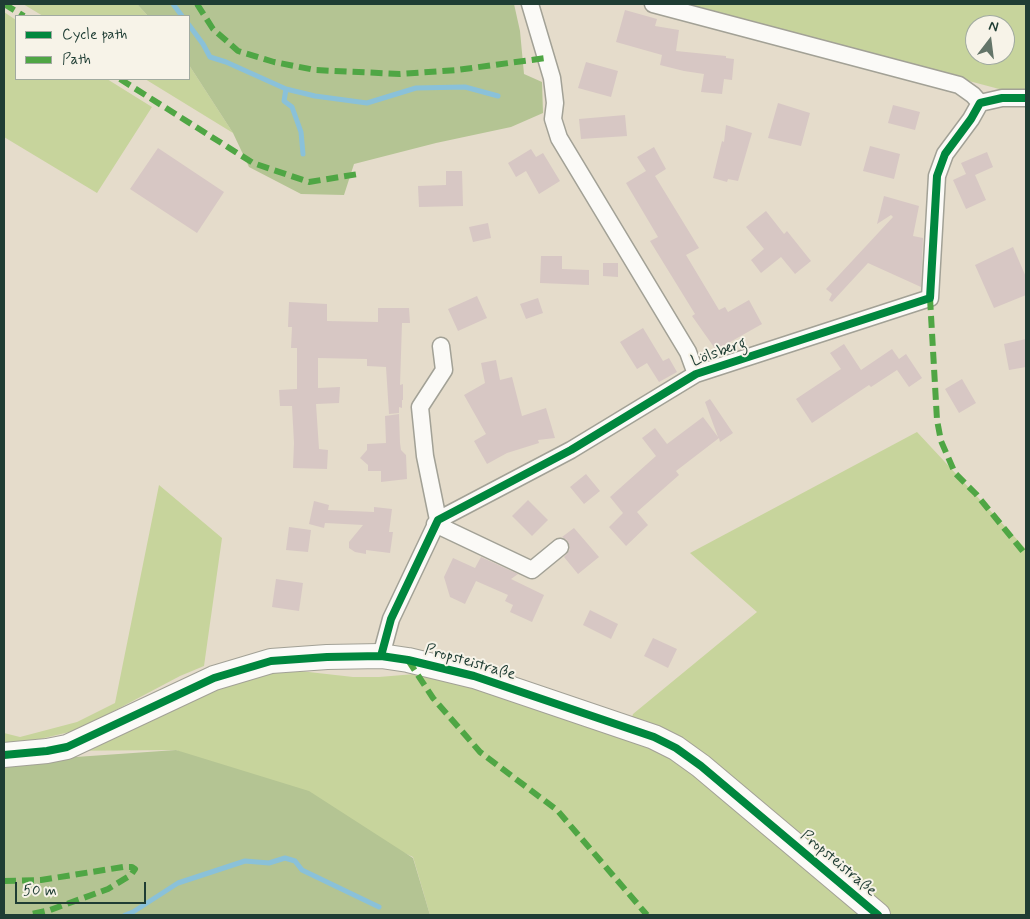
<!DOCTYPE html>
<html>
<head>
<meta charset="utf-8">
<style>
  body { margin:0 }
  #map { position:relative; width:1030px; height:919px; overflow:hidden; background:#e5dccb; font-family:Mynerve,sans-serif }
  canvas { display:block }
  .frame { position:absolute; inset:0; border:5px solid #1f3d34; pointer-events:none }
  .legend { position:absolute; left:15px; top:15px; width:175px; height:65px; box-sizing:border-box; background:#f7f3e8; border:1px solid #a1aaa0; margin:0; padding:6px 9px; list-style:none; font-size:15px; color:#1f3d34 }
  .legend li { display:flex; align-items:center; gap:10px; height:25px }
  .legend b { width:25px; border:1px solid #a1aaa0 }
  .north { position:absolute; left:965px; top:15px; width:50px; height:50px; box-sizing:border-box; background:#f7f3e8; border:1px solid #a1aaa0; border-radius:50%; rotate:15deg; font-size:14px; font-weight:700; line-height:20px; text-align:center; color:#1f3d34 }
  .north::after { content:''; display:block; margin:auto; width:18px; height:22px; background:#647569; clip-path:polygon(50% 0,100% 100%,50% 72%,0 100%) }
  .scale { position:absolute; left:15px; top:882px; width:131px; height:22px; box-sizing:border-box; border:2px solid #1f3d34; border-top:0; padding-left:6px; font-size:15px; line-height:18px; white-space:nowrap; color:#1f3d34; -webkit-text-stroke:4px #f7f3e8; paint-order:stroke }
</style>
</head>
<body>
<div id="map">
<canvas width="1030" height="919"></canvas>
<div class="frame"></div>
<ul class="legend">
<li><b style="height:6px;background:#00873e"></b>Cycle path</li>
<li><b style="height:6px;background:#4fa644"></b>Path</li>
</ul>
<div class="north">N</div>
<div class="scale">50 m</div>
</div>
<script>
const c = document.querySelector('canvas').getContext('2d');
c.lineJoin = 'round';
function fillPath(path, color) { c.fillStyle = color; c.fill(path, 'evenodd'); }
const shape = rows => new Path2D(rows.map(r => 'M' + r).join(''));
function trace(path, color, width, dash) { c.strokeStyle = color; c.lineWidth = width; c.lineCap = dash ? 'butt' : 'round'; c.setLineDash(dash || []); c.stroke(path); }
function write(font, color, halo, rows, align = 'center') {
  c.font = font + ' Mynerve,sans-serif'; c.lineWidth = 4; c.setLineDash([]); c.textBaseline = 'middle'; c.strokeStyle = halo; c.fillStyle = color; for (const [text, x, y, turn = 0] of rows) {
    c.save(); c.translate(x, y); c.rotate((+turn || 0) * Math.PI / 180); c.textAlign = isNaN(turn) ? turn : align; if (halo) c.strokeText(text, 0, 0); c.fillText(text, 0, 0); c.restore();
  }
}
fillPath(shape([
  [23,4,137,4,148,16,43,16],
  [677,4,1026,4,1026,91,1003,90],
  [975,25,1005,25,1005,55,975,55],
  [4,12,16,20,16,79,107,79,152,107,97,193,4,137],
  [189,65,233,133,145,79,189,79],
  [917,432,1026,549,1026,915,430,915,413,857,176,750,47,751,233,680,291,670,353,677,379,677,427,673,626,736,633,714,757,612,690,553],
  [159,485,222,538,204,666,180,676,78,730,40,739,4,744,4,733,20,737,77,722,115,703]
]), '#c7d49c');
fillPath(shape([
  [137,4,514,4,520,31,524,74,542,82,543,113,511,127,436,143,354,164,344,195,301,194,249,167,233,133,189,65,189,16,148,16],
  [176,750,309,791,413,858,430,915,4,915,4,762]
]), '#b4c493');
trace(shape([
  [173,4,182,16],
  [189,25,203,44,210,57,226,62,286,89,284,101,292,107,301,132,303,154],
  [286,89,315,96,367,103,416,88,465,87,498,96],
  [125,915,133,912,178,883,245,861,269,863,285,858,295,861,302,870,379,907]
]), '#8ac1d9', 5);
fillPath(shape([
  [625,10,657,19,655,26,679,30,676,51,726,56,726,58,734,59,732,80,724,79,722,94,701,92,704,74,684,71,660,65,662,55,616,42],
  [586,62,618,71,611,97,578,88],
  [778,103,810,113,801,146,768,138],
  [893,105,920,112,915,130,888,123],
  [625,115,627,136,581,139,579,119],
  [726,125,752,133,738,181,728,179,727,182,713,178,722,141,724,142],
  [870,146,900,154,894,179,863,171],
  [654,147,666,169,655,176,699,248,686,255,719,310,725,307,728,312,749,300,762,324,716,350,692,316,695,314,650,241,658,237,626,183,646,171,637,157],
  [158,148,224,192,197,233,130,189],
  [531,149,536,157,543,153,560,181,539,194,526,171,516,177,508,163],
  [987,152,993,167,975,175,986,200,966,209,953,180,966,174,961,163],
  [446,171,462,171,463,206,419,207,418,186,446,185],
  [884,196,919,206,913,236,923,238,921,287,868,263,832,302,829,300,832,294,826,289,893,217,891,215,877,224],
  [766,211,784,234,787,231,811,261,795,274,781,257,761,273,751,260,764,249,746,227],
  [488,223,491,238,473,242,469,227],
  [1013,247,1026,277,1026,295,994,308,975,265],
  [541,256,562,256,562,269,589,270,589,285,540,283],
  [603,263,618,263,618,277,603,276],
  [477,296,487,318,458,331,448,309],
  [538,298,543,313,526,319,520,304],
  [289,302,327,304,327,321,378,322,378,308,409,308,410,323,402,323,400,385,403,384,403,400,402,400,402,408,399,407,399,413,389,414,386,367,367,366,367,359,318,358,318,388,340,387,339,403,316,404,319,449,328,450,327,469,293,468,294,443,292,406,280,406,279,390,297,389,297,348,291,348,292,327,288,327],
  [643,328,663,361,669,358,677,372,659,382,647,363,637,369,620,342],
  [1026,339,1026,367,1009,370,1004,344],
  [844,344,861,370,892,349,899,359,906,354,922,378,909,387,897,370,871,387,869,385,812,423,796,399,841,369,830,353],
  [496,360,500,380,512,377,522,416,546,408,555,438,538,440,539,443,507,453,487,464,474,441,486,434,464,395,485,383,481,363],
  [962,379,976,403,959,413,945,389],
  [710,399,733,433,720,442,719,438,676,471,679,475,637,512,648,525,626,546,609,527,623,513,610,497,656,456,642,438,655,428,667,444,703,417,718,437,705,402],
  [399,414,400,443,401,450,406,455,407,479,381,482,381,471,368,471,368,465,360,458,367,450,367,444,386,443,385,416],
  [586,474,600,491,584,504,570,487],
  [528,500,548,520,532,536,512,516],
  [314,501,329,505,328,510,374,512,374,507,392,509,389,532,393,532,390,553,366,550,366,554,355,552,349,548,349,542,363,525,325,523,324,528,309,524],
  [289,527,311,530,308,552,286,550],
  [574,528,599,557,578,574,564,557,569,551,570,546,567,540,562,537],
  [481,557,518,574,511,579,544,595,532,622,510,612,513,605,505,601,508,595,476,581,465,604,450,597,444,577,453,558,475,568],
  [276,579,303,583,299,611,272,607],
  [590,610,618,624,611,639,583,625],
  [653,638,677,649,668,668,644,656]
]), '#d7c7c4');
const street = shape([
  [530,4,552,78,555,103,553,119,559,138,688,352,696,374],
  [653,4,959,85,973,95,980,103],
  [438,520,425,456,420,407,444,370,441,346],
  [435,524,532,570,560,547],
  [381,656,391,619,438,520,571,450,696,374,930,298,937,176,945,154,971,119,980,103,1002,98,1026,98]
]);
const secondary = shape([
  [4,755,47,751,67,747,214,678,271,661,327,657,381,656,408,660,474,676,654,737,676,748,701,766,878,915]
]);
trace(street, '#a2a196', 19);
trace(secondary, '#a2a196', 26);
trace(street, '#fbfaf7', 16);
trace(secondary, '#fbfaf7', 24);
trace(shape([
  [4,4,24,16],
  [197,4,213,29,238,51,274,62,315,70,400,74,457,70,546,58],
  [120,79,253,163,309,182,358,174],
  [930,298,937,420,941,441,955,473,976,494,1026,555],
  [408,660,433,698,480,752,557,810,647,915],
  [4,881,41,880,123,867,132,867,135,869,131,875,108,889,50,910,27,915]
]), '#4fa644', 6, [12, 6]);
trace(shape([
  [381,656,391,619,438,520,571,450,696,374,930,298,937,176,945,154,971,119,980,103,1002,98,1026,98],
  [4,755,47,751,67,747,214,678,271,661,327,657,381,656,408,660,474,676,654,737,676,748,701,766,878,915]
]), '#00873e', 8);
write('16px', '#1f3d34', '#f7f3e8', [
  ["Lölsberg",719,353,-20],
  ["Propsteistraße",470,663,16],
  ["Propsteistraße",838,864,40]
]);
</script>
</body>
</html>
